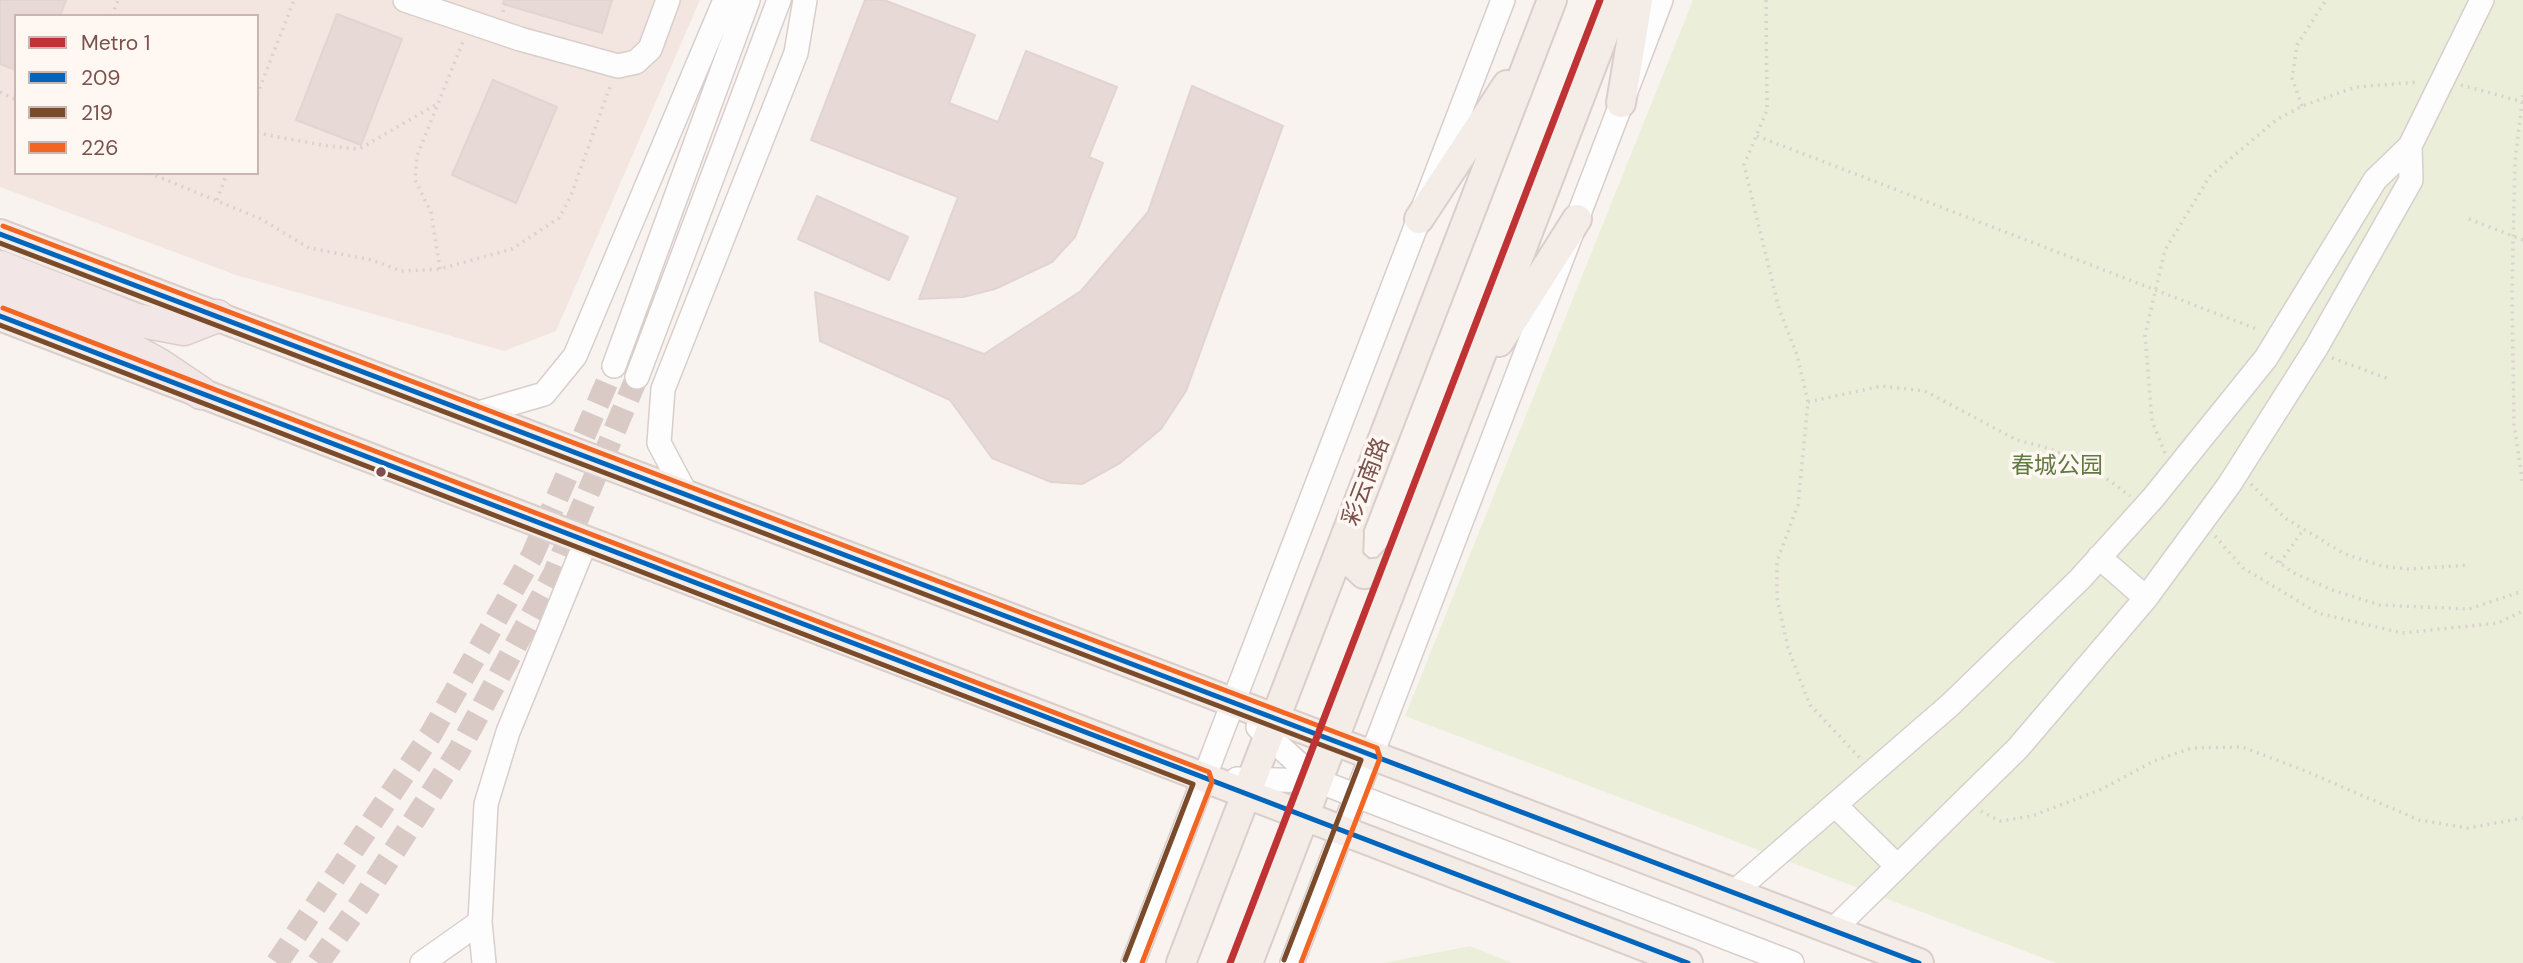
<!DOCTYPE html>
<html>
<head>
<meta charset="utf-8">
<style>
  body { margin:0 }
  #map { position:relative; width:2523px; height:963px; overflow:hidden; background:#f9f3ef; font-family:"DM Sans",sans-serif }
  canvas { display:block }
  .legend { position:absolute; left:14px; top:14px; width:245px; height:161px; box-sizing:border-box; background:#fff7f2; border:2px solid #cab5b0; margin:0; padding:9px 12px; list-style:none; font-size:21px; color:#7a514c }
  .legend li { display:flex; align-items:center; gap:14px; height:35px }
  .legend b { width:35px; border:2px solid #cab5b0 }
</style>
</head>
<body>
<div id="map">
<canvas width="2523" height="963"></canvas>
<ul class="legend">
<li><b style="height:9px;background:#bf3334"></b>Metro 1</li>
<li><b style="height:9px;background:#0065bd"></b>209</li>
<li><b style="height:9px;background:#7a4b2a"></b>219</li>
<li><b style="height:9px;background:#f26522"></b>226</li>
</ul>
</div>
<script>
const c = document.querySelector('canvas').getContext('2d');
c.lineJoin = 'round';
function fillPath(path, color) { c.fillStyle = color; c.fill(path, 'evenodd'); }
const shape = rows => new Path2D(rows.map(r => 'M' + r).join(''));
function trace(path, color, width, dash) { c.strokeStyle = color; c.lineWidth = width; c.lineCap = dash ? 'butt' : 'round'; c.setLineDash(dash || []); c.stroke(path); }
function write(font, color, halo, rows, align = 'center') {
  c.font = font + ' "DM Sans","Noto Sans SC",sans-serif'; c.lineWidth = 7; c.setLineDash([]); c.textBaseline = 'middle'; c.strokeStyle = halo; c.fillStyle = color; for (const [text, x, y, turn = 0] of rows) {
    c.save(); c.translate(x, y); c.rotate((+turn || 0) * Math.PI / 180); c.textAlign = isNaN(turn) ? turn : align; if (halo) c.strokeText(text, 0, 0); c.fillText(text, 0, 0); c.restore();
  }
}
fillPath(shape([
  [0,0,700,0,556,331,504,351,236,275,0,187],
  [16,16,257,16,257,173,16,173]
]), '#f3e5df');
fillPath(shape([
  [1693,0,2523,0,2523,963,2056,963,1405,716],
  [1470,946,1512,963,1384,963]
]), '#ebefda');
const building = shape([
  [0,0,66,0,60,16,16,16,16,70,0,64,0,0],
  [504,0,612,0,602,33,503,4,504,0],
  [865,0,884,0,975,35,949,103,998,122,1026,51,1117,87,1089,157,1103,163,1075,237,1052,262,995,289,963,297,919,299,958,197,811,140,865,0],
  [337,14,402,39,361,145,296,120,337,14],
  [493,80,557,107,516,203,452,175,493,80],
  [1192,86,1283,126,1186,391,1161,429,1120,463,1082,484,1051,482,992,458,950,400,820,341,815,292,984,354,1081,291,1148,212,1192,86],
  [817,196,908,237,889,280,798,239,817,196]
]);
fillPath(building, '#e6d9d6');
trace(building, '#e2d4d1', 2);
trace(shape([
  [277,963,431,734,532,556,614,366],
  [318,963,360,904,458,752,554,574,637,377]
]), '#d9cac6', 23, [23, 11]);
const minor = shape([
  [405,0,520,39,618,66,636,62,650,49,668,0],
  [614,366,748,0],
  [637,377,779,0],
  [475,414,544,394,575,356,725,0],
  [686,494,659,443,663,389,796,53,805,0],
  [2099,557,2146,598],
  [1258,727,1318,781],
  [1237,779,1318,781,1792,963],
  [1835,805,1896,865],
  [1733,893,1950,705,2080,579,2153,498,2266,358,2375,180,2410,146,2482,0],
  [1833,930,2018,748,2146,598,2229,485,2316,348,2411,180,2410,146],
  [422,963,480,922],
  [484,963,480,922,486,804,508,732,586,541],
  [1133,963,1503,0],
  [1292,963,1661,0]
]);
const major = shape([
  [1621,103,1638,0],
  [1419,219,1507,85],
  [0,234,1919,963],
  [0,316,1688,963],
  [1499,342,1577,219],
  [1349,534,1348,559,1364,574,1384,572,1403,552],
  [1181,963,1552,0],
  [1248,963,1617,0]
]);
const highway = shape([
  [0,267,136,320,184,329,217,316],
  [0,296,125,346,158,364,201,393]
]);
trace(minor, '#d8cecc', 26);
trace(major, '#dacecb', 32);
trace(highway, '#dacecb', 35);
trace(shape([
  [1766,0,1767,110,1744,165,1779,309,1797,355,1808,402,1798,505,1777,561,1777,598,1788,648,1810,705,1860,758],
  [503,12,507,0],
  [112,16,118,0],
  [2461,85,2523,102],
  [0,92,16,100],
  [257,95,294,0],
  [2523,95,2515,161,2512,293,2514,424,2523,485],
  [2302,106,2292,78,2297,45,2326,0],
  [257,133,322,145,359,149,437,104],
  [1757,136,2259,330],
  [149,173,261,219,309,248,372,260,401,271,440,269,512,249,559,218,570,198,611,84],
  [217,200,227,173],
  [2469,219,2523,240],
  [440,269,431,212,415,180,417,156,464,39],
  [2332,358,2389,379],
  [1808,402,1882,386,1925,391,2017,440,2048,448,2091,467,2130,496],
  [2165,453,2152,421,2145,335,2165,250,2210,176,2276,120,2302,106,2356,87,2419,82],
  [2251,484,2285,518,2345,554,2382,566,2409,569,2470,565],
  [2215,536,2243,568,2318,613,2402,633,2498,623,2523,611],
  [2265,553,2294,573,2332,590,2380,605,2469,609,2523,591],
  [2280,563,2303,530],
  [1981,811,2000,821,2032,816,2102,789,2154,761,2192,748,2242,747,2303,770,2419,820,2468,828,2523,818]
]), '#dbd1cf', 3.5, [2, 5]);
trace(minor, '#fefdfd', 23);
trace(major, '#f4ece7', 28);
trace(highway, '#f2e7e6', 32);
trace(shape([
  [0,234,1919,963],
  [0,316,1688,963]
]), '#0065bd', 5);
trace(shape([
  [0,243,1361,760,1284,960],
  [0,325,1193,784,1125,960]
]), '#7a4b2a', 5);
trace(shape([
  [3,226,1377,748,1380,758,1301,963],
  [3,308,1209,772,1212,782,1142,963]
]), '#f26522', 5);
trace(shape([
  [1230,963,1600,0]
]), '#bf3334', 7);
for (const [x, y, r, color] of [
  [381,472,6,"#7a514c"]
]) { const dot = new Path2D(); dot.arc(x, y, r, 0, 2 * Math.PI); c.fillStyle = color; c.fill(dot); trace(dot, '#fff7f2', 2.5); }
write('23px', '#607a41', '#fff7f2', [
  ["春城公园",2057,467]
]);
write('23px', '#7a514c', '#fff7f2', [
  ["彩云南路",1367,482,-69]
]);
</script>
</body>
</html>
